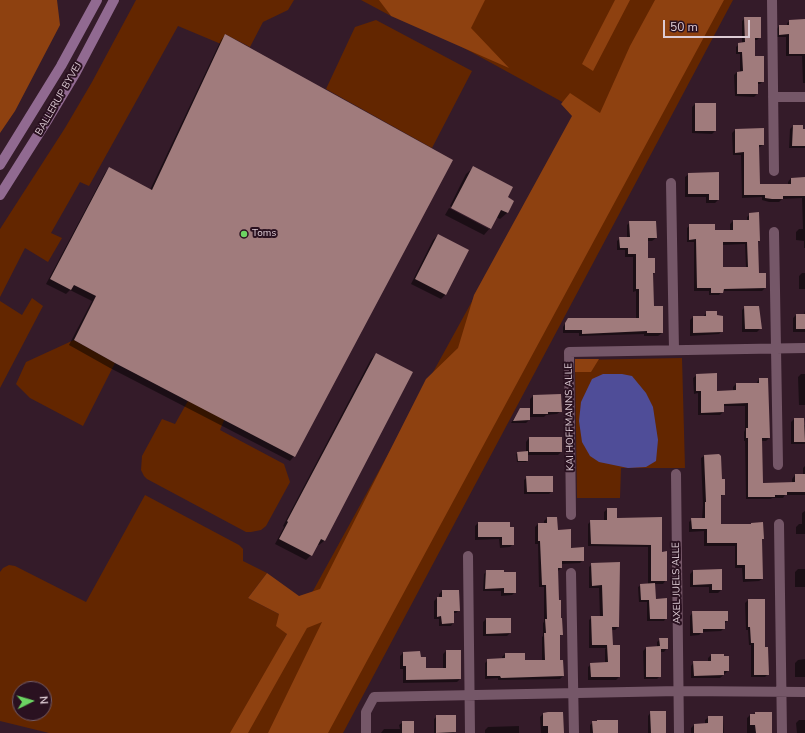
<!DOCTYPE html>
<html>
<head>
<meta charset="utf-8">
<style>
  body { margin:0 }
  #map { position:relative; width:805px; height:733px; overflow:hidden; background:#341b29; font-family:"Nunito Sans",sans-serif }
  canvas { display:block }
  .north { position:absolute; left:12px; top:681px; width:40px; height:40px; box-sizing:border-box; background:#2a1120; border:1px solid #725b68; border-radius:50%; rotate:85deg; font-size:11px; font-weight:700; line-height:16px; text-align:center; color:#ddcbd4 }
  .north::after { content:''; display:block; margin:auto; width:14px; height:18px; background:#6cd362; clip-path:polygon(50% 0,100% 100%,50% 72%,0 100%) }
  .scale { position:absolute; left:663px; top:20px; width:87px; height:18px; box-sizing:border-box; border:2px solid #ddcbd4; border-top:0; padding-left:5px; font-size:12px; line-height:14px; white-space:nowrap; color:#ddcbd4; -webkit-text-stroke:3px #2a1120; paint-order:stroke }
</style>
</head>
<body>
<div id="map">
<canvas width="805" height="733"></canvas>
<div class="north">N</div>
<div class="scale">50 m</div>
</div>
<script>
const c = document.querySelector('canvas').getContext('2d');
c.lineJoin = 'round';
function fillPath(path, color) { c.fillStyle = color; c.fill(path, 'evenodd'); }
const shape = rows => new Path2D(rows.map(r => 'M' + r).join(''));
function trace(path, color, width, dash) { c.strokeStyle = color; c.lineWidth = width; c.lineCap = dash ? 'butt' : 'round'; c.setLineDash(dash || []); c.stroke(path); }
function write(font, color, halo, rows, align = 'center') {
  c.font = font + ' "Nunito Sans",sans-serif'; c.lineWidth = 4; c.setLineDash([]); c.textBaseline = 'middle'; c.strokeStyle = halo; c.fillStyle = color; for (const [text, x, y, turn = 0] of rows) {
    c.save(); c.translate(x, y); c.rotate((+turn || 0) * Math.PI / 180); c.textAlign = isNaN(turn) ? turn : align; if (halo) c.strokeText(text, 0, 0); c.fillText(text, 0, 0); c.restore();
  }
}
fillPath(shape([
  [136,0,294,0,288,10,263,22,250,47,225,34,221,44,178,26,89,186,80,182,51,233,62,238,48,262,25,248,0,297,0,229,65,128,92,82],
  [361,0,733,0,343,733,235,733,577,110,382,3,391,16],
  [376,20,472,71,432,148,326,89,355,27],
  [32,298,43,306,0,388,0,301,22,315],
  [74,340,115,363,83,426,30,398,16,384,26,362],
  [682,358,685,468,621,468,620,498,577,498,575,360],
  [189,399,225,418,220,430,284,464,290,482,266,526,261,530,251,532,246,532,147,479,144,476,141,470,142,456,162,419,175,424],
  [145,495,239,545,243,549,243,561,267,573,248,598,279,614,287,634,234,733,49,733,0,721,0,572,3,568,9,565,15,566,86,602],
  [20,689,44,689,44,713,20,713]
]), '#632600');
fillPath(shape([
  [0,0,57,0,60,25,15,111,0,133],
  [379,0,485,0,471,28,509,68,391,16],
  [615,0,630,0,593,71,582,64],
  [655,0,724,0,328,733,268,733,322,622,307,628,248,733,230,733,287,634,276,626,279,614,248,598,267,573,299,596,320,589,426,379,458,348,474,295,572,116,561,104,570,93,600,113,630,46],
  [599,359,591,372,575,372,575,359]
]), '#8e4110');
fillPath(shape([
  [603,374,622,374,632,376,646,393,653,407,658,440,656,461,646,467,628,468,599,462,590,456,582,442,579,421,581,402,592,379]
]), '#4f4d98');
fillPath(shape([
  [745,18,760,37,757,40,754,40,754,57,763,81,760,84,757,84,757,94,754,97,735,96,734,75,737,72,740,72,740,54,736,54,736,47,739,44,742,44,742,21],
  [805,20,805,83,803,83,802,56,786,56,786,37,777,37,777,29,779,26,787,26,787,23,790,21],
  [225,35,294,456,290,461,110,368,69,345,92,301,70,290,66,294,46,284,105,173,109,168,150,190,221,40],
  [695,104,715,104,715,131,712,134,692,133,692,107],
  [793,126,802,130,805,130,805,148,789,148,790,129],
  [735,130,763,145,758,148,759,185,788,185,788,182,791,178,805,178,805,248,804,248,804,241,796,240,796,232,799,229,803,229,802,198,782,199,779,202,769,202,762,200,762,197,742,198,741,155,733,155,732,133],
  [473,168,506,198,513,201,507,213,500,219,496,217,490,228,484,235,445,215,449,208,489,229,489,227,450,206,466,174],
  [689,174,718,200,715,203,706,203,706,197,685,197,685,177],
  [750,214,759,241,757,243,758,274,765,288,762,291,722,291,719,295,709,295,709,291,694,291,694,242,687,242,687,228,690,225,714,231,730,231,730,224,733,221,747,221,747,217],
  [745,244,746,268,722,268,722,245],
  [630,222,656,238,652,241,647,241,647,259,654,273,652,275,653,307,662,333,658,336,644,336,644,334,579,336,579,333,563,333,563,327,568,319,636,319,636,291,633,292,633,257,625,257,625,250,617,250,617,241,620,238,627,238,627,225],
  [438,235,446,294,441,299,411,284,433,240],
  [802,273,805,273,805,289,799,289,799,276],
  [745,307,761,328,757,332,742,332,742,310],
  [805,310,805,332,793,332,793,318,796,315,804,315],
  [707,312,716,316,722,331,719,334,690,336,690,320,693,317,703,317],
  [376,354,412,373,324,541,319,545,317,544,311,555,306,560,275,544,284,527,283,526,371,359],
  [801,374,805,374,805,405,799,405,798,377],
  [697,375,716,392,733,391,733,387,736,384,756,384,759,379,769,438,766,441,762,441,762,484,792,483,792,479,795,475,803,475,803,468,805,466,805,495,785,495,783,498,772,498,771,499,746,499,745,441,744,441,744,432,745,430,745,406,723,406,723,412,720,415,698,415,698,393,694,394,693,378],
  [533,396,561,411,557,414,546,415,544,417,529,417,529,420,526,423,511,423,520,409,530,409,530,399],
  [794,419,803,425,805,425,805,444,791,444,791,422],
  [529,438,561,452,558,455,527,455,527,461,526,462,517,462,516,454,518,453,526,452,526,442],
  [704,456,721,480,724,494,720,497,720,525,750,525,751,524,761,540,762,579,759,581,743,582,742,568,735,568,735,546,704,546,704,531,689,532,689,522,692,519,702,519,703,505,701,458],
  [527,477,552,491,549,494,524,494,524,480],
  [607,509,616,519,661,518,661,553,666,580,663,584,654,584,655,600,666,618,664,621,647,621,647,602,639,602,638,587,641,585,648,585,648,547,588,546,588,524,591,521,604,521,604,512],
  [805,511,805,540,805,534,796,534,796,527,799,524,802,524,802,513],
  [547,518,570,549,583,560,580,563,561,564,561,568,558,571,558,601,562,634,559,637,559,661,563,676,560,679,498,680,498,678,485,679,485,663,488,660,502,659,502,657,505,654,524,661,542,661,542,637,543,636,543,623,544,622,544,587,539,587,538,544,535,544,535,527,538,524,544,524,544,521],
  [478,523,509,523,513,544,510,547,500,548,499,539,475,540,475,526],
  [619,563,618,627,615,630,611,630,612,644,619,677,616,680,588,680,588,667,591,664,605,664,605,649,606,648,589,648,589,620,592,617,600,617,599,588,589,588,589,567,592,564],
  [798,569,805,569,805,587,795,587,795,572],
  [487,571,503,573,515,592,512,595,501,596,501,591,483,591,484,574],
  [693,571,721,590,718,593,709,593,709,587,690,587,690,574],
  [442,591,459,610,456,613,453,613,453,623,451,626,439,626,439,619,434,619,434,601,437,598,439,598,439,594],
  [748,600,764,648,768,674,765,677,751,677,751,645,749,645,748,630,746,630,745,603],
  [693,612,727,621,724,624,724,628,721,631,702,632,699,635,690,636,690,616],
  [486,619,510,633,507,636,483,636,483,622],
  [660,639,667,648,664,652,660,652,660,676,657,679,644,679,643,651,646,648,657,647,657,642],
  [446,651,460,679,457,682,403,683,403,669,400,669,400,656,403,653,425,669,443,669,443,654],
  [711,655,728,671,720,678,691,678,691,666,694,662,708,662,708,658],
  [805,659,805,677,795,677,795,663,798,660],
  [651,712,665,733,648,733,648,716],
  [756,713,771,733,747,733,747,718,750,715],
  [543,714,563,733,541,733,540,717],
  [437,716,455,732,453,733,434,733,434,719],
  [709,717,723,719,724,733,691,733,691,728,694,725,705,724,705,720],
  [799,720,805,720,805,733,797,733,796,723],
  [403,722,413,733,381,733,384,729,400,729,399,725],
  [593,722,617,733,590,733,590,725],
  [519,726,519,733,485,733,485,730,488,727]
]), '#0007');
fillPath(shape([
  [744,17,761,17,761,38,755,38,755,56,764,56,764,82,758,82,758,94,737,94,737,72,743,71,742,52,738,52,738,43,745,42],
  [805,19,805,54,789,54,789,34,779,35,779,25,789,25,789,20],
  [225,34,453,160,295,457,115,363,74,340,96,296,74,285,71,290,50,279,109,167,152,190],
  [695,103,716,103,716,131,695,131],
  [793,125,803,125,803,129,805,129,805,146,792,146],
  [764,128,764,145,759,145,760,184,791,184,791,178,805,177,805,196,783,196,783,199,772,199,765,198,765,195,744,195,744,152,735,153,735,129],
  [473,166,513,187,508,197,514,201,508,213,501,210,491,229,451,208],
  [719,172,719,200,709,200,709,194,688,194,688,173],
  [759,212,760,241,758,241,759,273,766,273,766,288,724,289,723,293,711,293,711,288,697,288,696,239,689,240,689,224,715,224,715,230,733,230,733,220,749,220,749,213],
  [723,242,747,242,748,267,723,267],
  [629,221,656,221,657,238,648,238,648,258,655,258,655,273,653,273,654,306,663,306,663,333,647,333,647,331,582,334,582,330,565,330,565,323,568,318,639,318,639,289,636,289,636,254,628,254,628,248,620,248,619,237,630,237],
  [438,234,469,250,446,295,415,279],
  [744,306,759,306,762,329,745,329],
  [706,311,717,311,717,315,723,316,723,332,693,333,693,316,706,316],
  [796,314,805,314,805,329,796,329],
  [376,353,413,372,325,541,321,539,312,556,279,539,288,522,287,521],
  [717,373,717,391,736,390,736,383,759,383,759,378,768,378,770,438,762,438,763,483,795,482,795,474,805,474,805,492,787,492,787,495,775,495,775,497,748,497,748,438,746,438,746,428,748,428,748,403,724,404,724,412,701,413,701,391,696,391,696,374],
  [561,394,562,412,548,412,548,414,533,414,533,395],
  [520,408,530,408,530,420,513,421],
  [794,418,804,418,805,442,794,442],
  [529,437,562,437,562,452,529,452],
  [528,451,528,461,518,461,517,452],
  [719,454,721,456,722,479,725,479,725,495,721,495,721,524,751,524,751,523,763,522,764,539,762,539,763,579,745,579,745,565,737,565,737,543,707,543,707,529,692,529,691,518,705,518,705,502,706,502,704,455],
  [526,476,553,476,553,492,527,492],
  [607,508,617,508,617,518,662,517,662,552,667,551,667,581,651,581,651,545,591,544,590,520,607,520],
  [547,517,557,517,558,530,571,529,571,548,584,547,584,561,562,561,562,568,558,568,559,600,561,600,561,618,562,618,563,635,560,635,560,660,563,660,564,676,501,678,500,676,487,676,487,659,505,658,505,653,525,653,525,660,545,660,544,633,546,633,545,619,547,619,546,585,542,585,540,541,538,541,538,523,547,523],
  [478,522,510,522,510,527,514,527,514,545,502,545,502,537,478,537],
  [620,562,619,627,612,627,613,645,592,645,591,616,603,616,602,585,592,586,591,563],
  [722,569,722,590,712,590,712,584,693,585,693,570],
  [486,570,504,570,504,572,516,572,516,593,504,593,504,588,485,589],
  [655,583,656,599,667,598,667,619,650,619,649,600,641,600,640,584],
  [442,590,459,590,460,611,454,611,454,623,442,624,441,616,437,617,437,597,442,597],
  [748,599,765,599,765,647,768,647,769,675,754,675,754,643,751,643,750,627,748,627],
  [692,611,728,611,728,621,725,621,725,629,703,629,703,633,693,633],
  [486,618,511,618,511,633,486,634],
  [659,638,668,638,668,649,661,649,661,677,646,677,646,647,660,646],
  [607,645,620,645,620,677,591,677,590,663,608,662],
  [446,650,461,650,461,679,406,680,406,666,403,666,403,652,420,651,421,657,426,657,426,668,446,668],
  [711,654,724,654,724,656,729,656,729,671,724,671,724,675,694,676,693,661,711,661],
  [650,711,666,711,666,733,651,733],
  [548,712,563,712,564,733,548,733,548,726,543,726,543,713],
  [755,712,772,712,772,733,756,733,755,725,750,725,750,714,755,714],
  [436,715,456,715,456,732,436,733],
  [708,716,723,716,723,733,694,733,694,724,708,723],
  [597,720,618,720,618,733,593,733,592,721,597,721],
  [402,721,414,721,414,733,402,733]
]), '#a07b7c');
trace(shape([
  [772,0,774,171],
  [773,97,805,97],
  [671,183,674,350],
  [774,232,778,465],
  [676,474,679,733],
  [571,515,569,352,805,348],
  [779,524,782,733],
  [468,556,470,733],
  [571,573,574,733],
  [366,733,366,712,374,697,679,691,805,692]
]), '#755768', 10);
trace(shape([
  [0,165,61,66,97,0],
  [0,195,48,119,75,74,114,0]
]), '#916a91', 10);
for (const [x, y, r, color] of [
  [244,234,4,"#6cd362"]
]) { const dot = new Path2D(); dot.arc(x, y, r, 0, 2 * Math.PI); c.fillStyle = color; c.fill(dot); trace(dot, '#2a1120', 1.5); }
write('10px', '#ddcbd4', '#2a1120', [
  ["BALLERUP BYVEJ",59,99,-60],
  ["KAI HOFFMANNS ALLE",570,417,-91],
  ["AXEL JUELS ALLE",677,583,-91]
]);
write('10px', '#ddcbd4', '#2a1120', [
  ["Toms",252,234]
], 'left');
</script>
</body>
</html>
